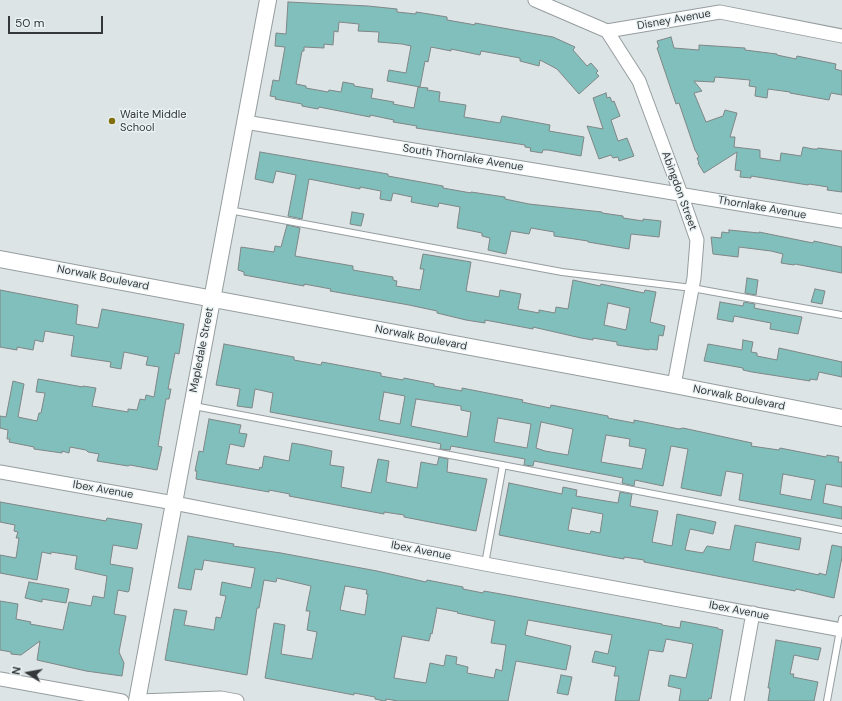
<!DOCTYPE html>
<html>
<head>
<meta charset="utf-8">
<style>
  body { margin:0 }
  #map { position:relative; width:842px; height:701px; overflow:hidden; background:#dde4e6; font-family:"DM Sans",sans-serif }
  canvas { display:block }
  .north { position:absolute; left:8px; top:653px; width:40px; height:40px; -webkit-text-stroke:3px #eaf2f3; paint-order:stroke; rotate:281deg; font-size:11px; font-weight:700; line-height:16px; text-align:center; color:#353838 }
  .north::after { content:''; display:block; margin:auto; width:14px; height:18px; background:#353838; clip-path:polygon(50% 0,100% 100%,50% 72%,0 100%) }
  .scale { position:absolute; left:8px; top:16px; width:95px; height:18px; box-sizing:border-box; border:2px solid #353838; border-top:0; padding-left:5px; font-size:12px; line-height:14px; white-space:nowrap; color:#353838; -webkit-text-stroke:3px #eaf2f3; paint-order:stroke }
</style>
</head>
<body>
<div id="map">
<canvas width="842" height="701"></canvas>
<div class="north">N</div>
<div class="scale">50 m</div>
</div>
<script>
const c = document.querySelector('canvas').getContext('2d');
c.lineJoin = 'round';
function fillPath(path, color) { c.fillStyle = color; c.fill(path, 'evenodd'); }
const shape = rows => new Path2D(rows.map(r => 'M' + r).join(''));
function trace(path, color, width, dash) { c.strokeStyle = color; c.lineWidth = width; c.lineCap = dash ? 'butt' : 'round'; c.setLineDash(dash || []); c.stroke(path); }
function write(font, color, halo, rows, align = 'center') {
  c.font = font + ' "DM Sans",sans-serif'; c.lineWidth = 3; c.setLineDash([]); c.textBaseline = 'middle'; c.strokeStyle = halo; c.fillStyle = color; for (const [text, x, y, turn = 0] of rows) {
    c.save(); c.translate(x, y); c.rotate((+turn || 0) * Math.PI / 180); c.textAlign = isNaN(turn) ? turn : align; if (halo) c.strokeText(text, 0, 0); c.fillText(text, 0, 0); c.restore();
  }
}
const building = shape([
  [288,2,368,6,397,9,397,12,416,14,416,12,429,14,447,17,447,20,470,24,475,25,475,23,553,37,575,47,573,50,587,66,591,63,598,71,596,73,599,76,579,94,557,69,540,60,539,66,520,61,520,58,481,51,480,55,451,49,451,51,431,47,428,62,425,61,420,87,387,81,389,70,406,73,411,46,402,44,378,42,379,32,358,31,359,24,339,22,338,32,334,31,333,45,324,44,324,48,304,47,304,51,302,51,296,84,306,86,306,88,328,92,329,90,341,92,343,82,354,84,354,86,373,89,371,98,394,102,393,104,414,108,418,87,428,88,427,90,440,92,439,101,466,105,464,117,500,123,502,116,550,125,549,131,584,137,581,156,548,150,543,150,542,153,530,151,531,148,525,147,525,145,416,128,417,126,393,122,394,120,370,115,370,117,319,107,318,109,302,106,302,104,275,99,276,97,270,96,273,80,279,81,285,47,275,46,276,33,286,34,288,2],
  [671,37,674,48,699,50,699,45,745,48,745,50,777,54,777,55,796,59,797,56,836,64,835,69,842,71,842,95,831,93,829,100,790,93,790,92,768,89,767,98,755,96,756,87,749,86,750,80,715,77,714,82,694,81,702,91,694,93,706,122,723,116,725,110,737,113,730,137,735,137,734,147,760,150,760,158,780,161,781,153,801,156,803,147,813,149,817,149,818,148,842,151,842,192,827,190,828,187,809,184,808,185,751,176,751,178,740,177,741,171,735,170,737,152,704,173,698,163,699,163,697,158,699,157,695,150,679,103,676,104,657,48,659,47,657,41,671,37],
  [606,93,607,98,610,97,612,102,614,101,620,116,611,120,618,141,627,138,634,156,619,161,618,157,613,158,611,155,599,159,587,126,603,129,593,98,606,93],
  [260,152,388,174,388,176,443,186,443,188,471,193,471,192,505,197,505,199,529,204,602,212,602,213,623,216,623,218,643,221,643,219,661,221,659,237,631,234,629,249,588,242,588,241,554,236,554,232,531,228,529,234,511,231,506,254,488,250,490,238,482,236,482,233,457,228,460,207,439,203,438,207,411,202,412,197,393,193,391,201,380,199,381,191,360,187,360,189,309,179,302,219,288,216,296,175,276,171,273,183,255,179,260,152],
  [352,212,364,214,361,226,350,224,352,212],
  [287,225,300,228,295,256,353,266,353,270,393,277,393,280,397,281,396,286,420,290,424,269,420,269,423,254,471,262,466,291,499,297,500,290,521,294,518,309,539,313,539,310,555,313,556,307,568,309,573,280,600,286,601,284,644,293,645,290,656,292,650,322,665,326,663,336,659,335,657,350,650,349,649,350,617,345,617,342,593,338,593,340,581,338,533,327,533,329,485,320,485,323,466,320,437,313,437,311,409,305,330,291,331,289,304,284,304,286,244,275,244,272,238,270,241,247,274,252,275,246,281,247,287,225],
  [608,303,630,308,626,330,604,325,608,303],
  [729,230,759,233,759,232,813,243,814,241,842,247,842,273,795,264,794,265,781,263,783,254,771,251,739,247,738,257,713,254,711,237,721,238,722,232,729,233,729,230],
  [747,278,758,280,756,295,745,293,747,278],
  [815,289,825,291,822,304,811,302,815,289],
  [0,290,78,305,76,324,98,328,102,309,184,324,179,354,175,353,168,389,171,389,169,399,166,399,158,446,162,447,157,470,130,465,128,466,97,461,99,454,88,452,86,450,70,447,69,453,62,451,62,453,34,449,34,447,9,442,10,439,7,439,8,430,0,428,0,416,6,417,13,381,24,384,18,417,37,421,39,413,41,413,45,393,36,392,38,379,83,387,83,386,96,388,92,406,128,412,128,409,137,410,140,399,145,400,146,395,154,397,159,367,146,365,148,357,124,352,121,369,110,367,111,362,71,356,74,336,45,331,43,342,35,340,33,350,17,347,17,350,0,347,0,290],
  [720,302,743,306,744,302,755,304,754,308,802,317,798,334,770,329,771,323,734,316,733,322,717,319,720,302],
  [743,340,753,342,751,352,757,353,757,356,777,360,779,348,842,362,842,377,819,372,817,380,810,379,810,381,752,372,743,370,743,368,704,361,708,344,742,350,743,340],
  [224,344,294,357,294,360,321,365,322,362,381,373,381,376,403,380,404,378,434,384,434,386,462,391,462,388,523,400,522,402,550,408,551,405,608,416,608,418,634,423,634,420,679,429,683,428,752,443,751,446,779,450,780,448,826,457,827,455,839,457,838,462,842,462,842,487,826,484,823,503,842,507,842,519,739,500,743,474,726,471,721,496,681,488,688,449,671,446,663,486,635,480,634,486,622,483,623,478,534,461,533,466,524,465,525,459,451,446,450,450,440,449,441,444,437,443,270,412,273,393,255,389,252,408,237,406,240,389,216,385,224,344],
  [384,392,405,396,400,424,379,420,384,392],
  [416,399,461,406,461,410,471,412,467,437,411,426,416,399],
  [498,418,531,424,527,448,494,442,498,418],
  [541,422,573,429,568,455,545,451,536,448,541,422],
  [606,435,630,439,629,446,646,449,642,469,601,462,606,435],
  [783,474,815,480,811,500,780,494,783,474],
  [209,419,241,425,239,433,247,434,244,447,230,444,226,464,259,470,260,467,262,468,264,456,289,461,292,443,304,445,332,451,330,465,344,467,341,487,371,493,378,459,389,461,386,482,417,488,421,462,437,465,439,457,448,459,447,472,487,479,476,531,404,517,404,515,384,512,384,514,289,496,290,494,269,490,269,492,196,479,197,471,195,471,199,451,203,452,209,419],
  [509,483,562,494,563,487,577,490,576,496,618,503,620,492,632,494,630,506,658,511,652,542,672,546,677,514,716,522,713,534,690,529,685,550,703,553,707,546,730,550,735,525,801,538,799,550,756,542,753,561,819,575,819,573,826,575,832,545,842,547,842,557,834,598,796,589,795,591,644,562,644,560,624,557,624,559,607,556,499,535,509,483],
  [572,508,603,514,600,533,591,531,590,534,568,530,572,508],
  [0,502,106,521,107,518,142,524,137,549,113,545,110,564,133,568,129,591,128,592,118,590,114,614,126,616,119,652,124,663,122,676,86,671,37,660,40,641,21,655,11,654,11,652,0,650,0,601,18,604,16,619,31,622,30,624,63,630,69,602,91,606,93,596,104,598,107,576,75,569,77,556,51,552,51,554,42,552,37,580,0,573,0,555,16,558,19,538,16,538,18,532,14,531,15,525,0,522,0,502],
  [188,536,234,544,233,546,281,553,377,571,426,582,427,580,463,587,463,589,483,593,484,591,512,596,662,624,662,625,680,628,681,621,718,628,718,629,723,630,711,699,709,698,708,701,679,701,681,689,668,686,670,675,686,678,693,644,666,639,663,652,649,650,639,701,615,701,619,676,614,676,616,667,592,662,595,651,608,654,612,635,528,620,525,635,571,646,566,670,516,661,508,701,398,701,386,699,386,701,384,701,375,699,375,697,354,693,354,695,265,678,274,623,285,625,281,654,312,659,317,632,307,630,310,611,306,611,311,586,277,578,276,582,264,580,259,608,257,608,247,675,165,660,174,609,187,611,184,625,214,630,216,617,221,618,226,596,220,595,222,582,251,588,255,568,204,560,202,570,195,569,191,590,178,588,188,536],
  [345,586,367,590,366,594,368,594,365,615,340,610,345,586],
  [437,608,458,612,457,613,495,621,491,643,506,645,502,671,496,669,494,678,467,673,468,667,456,664,457,657,446,655,444,666,430,663,426,683,394,678,402,636,429,641,431,633,432,634,437,608],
  [29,582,69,589,66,603,42,599,42,602,25,598,29,582],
  [776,640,821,648,818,660,794,655,790,674,794,674,793,677,818,682,814,701,768,701,770,688,768,688,776,640],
  [561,675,572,677,568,695,557,693,561,675]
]);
fillPath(building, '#80bfbb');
trace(building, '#7f8686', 1);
const service = shape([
  [229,210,562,272,692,288,842,315],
  [194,406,842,530],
  [485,564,503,465],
  [827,701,842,619]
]);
const minor = shape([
  [535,0,607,31,720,12,842,36],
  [607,31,639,81,681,194,697,240,694,278,674,385],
  [245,122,842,221],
  [0,472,174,503,485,564,842,630],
  [0,679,122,701],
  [139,701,221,698,237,701],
  [737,701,753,613]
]);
const tertiary = shape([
  [0,259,674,385,842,418],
  [137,701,268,0]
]);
trace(service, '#969d9f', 8);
trace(minor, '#969d9f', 15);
trace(tertiary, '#969d9f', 18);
trace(service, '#fff', 6);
trace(minor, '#fff', 13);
trace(tertiary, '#fff', 16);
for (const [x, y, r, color] of [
  [112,121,4,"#836e0c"]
]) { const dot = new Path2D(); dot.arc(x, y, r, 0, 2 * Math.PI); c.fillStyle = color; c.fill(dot); trace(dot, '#eaf2f3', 1.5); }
write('11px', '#353838', '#eaf2f3', [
  ["Disney Avenue",674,20,-10],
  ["South Thornlake Avenue",463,158,9],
  ["Abingdon Street",679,191,70],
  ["Thornlake Avenue",762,208,10],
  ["Norwalk Boulevard",103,278,11],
  ["Norwalk Boulevard",421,338,11],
  ["Mapledale Street",202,350,-79],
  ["Norwalk Boulevard",739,398,11],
  ["Ibex Avenue",103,490,10],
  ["Ibex Avenue",421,551,11],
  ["Ibex Avenue",739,611,11]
]);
write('11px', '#353838', '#eaf2f3', [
  ["Waite Middle",120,115],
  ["School",120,128]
], 'left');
</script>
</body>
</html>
